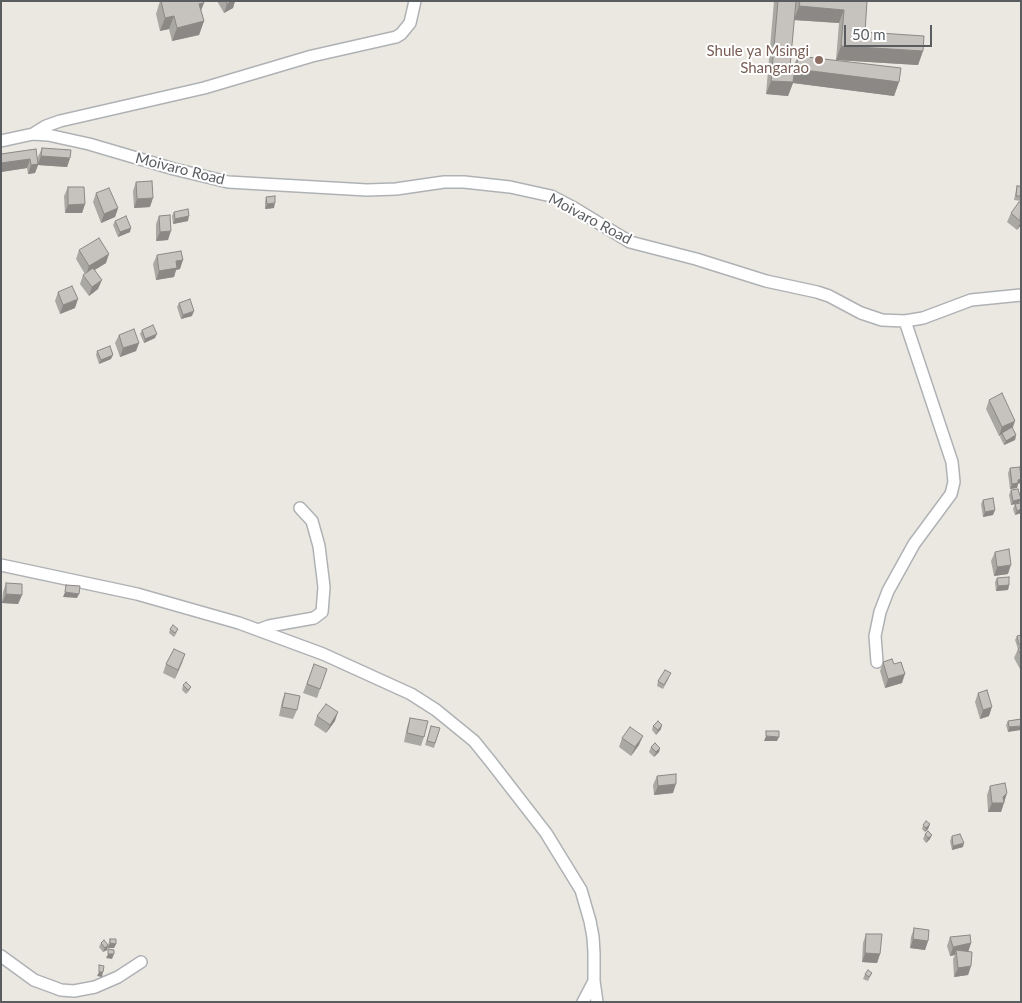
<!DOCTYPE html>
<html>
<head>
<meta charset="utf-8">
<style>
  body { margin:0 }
  #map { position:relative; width:1022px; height:1003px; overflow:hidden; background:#ebe8e1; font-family:Lato,sans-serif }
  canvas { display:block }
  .frame { position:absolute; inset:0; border:2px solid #5a5d60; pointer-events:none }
  .scale { position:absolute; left:844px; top:25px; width:88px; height:22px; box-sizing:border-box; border:2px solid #5a5d60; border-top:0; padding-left:6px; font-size:15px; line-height:18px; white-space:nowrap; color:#5a5d60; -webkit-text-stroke:4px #fff; paint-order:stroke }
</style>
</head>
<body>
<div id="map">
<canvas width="1022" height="1003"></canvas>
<div class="frame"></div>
<div class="scale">50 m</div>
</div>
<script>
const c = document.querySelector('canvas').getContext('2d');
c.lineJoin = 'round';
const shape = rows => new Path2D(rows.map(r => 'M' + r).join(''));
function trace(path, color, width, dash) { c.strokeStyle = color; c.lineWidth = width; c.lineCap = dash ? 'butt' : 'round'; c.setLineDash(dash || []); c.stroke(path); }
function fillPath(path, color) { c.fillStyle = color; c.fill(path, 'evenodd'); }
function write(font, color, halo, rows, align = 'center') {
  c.font = font + ' Lato,sans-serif'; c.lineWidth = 4; c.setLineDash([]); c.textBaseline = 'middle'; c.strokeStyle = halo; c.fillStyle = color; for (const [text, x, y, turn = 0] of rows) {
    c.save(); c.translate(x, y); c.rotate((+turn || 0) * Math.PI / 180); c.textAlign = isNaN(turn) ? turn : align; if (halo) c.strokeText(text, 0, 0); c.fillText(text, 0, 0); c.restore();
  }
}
const minor = shape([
  [33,134,46,126,60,121,204,88,312,56,396,37,401,34,410,23,415,1],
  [1,141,33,134,48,135,89,144,174,169,228,182,367,190,396,189,444,182,464,182,510,187,551,196,574,208,630,242,696,259,766,281,817,292,829,296,861,313,882,320,905,321,923,318,971,300,1021,295],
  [1,565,137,594,239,623,323,654,411,694,436,710,474,741,491,762,546,833,581,890,590,921,593,937,594,953,594,981,597,1002],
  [258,630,269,626,314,618,322,612,324,587,319,546,312,521,300,508],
  [877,662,875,636,880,612,888,591,914,544,951,494,954,482,952,462,905,321],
  [1,956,34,980,61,990,74,991,95,987,118,977,141,962],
  [583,1002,594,981]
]);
trace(minor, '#afb2b5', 14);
trace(minor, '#fff', 11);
fillPath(shape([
  [160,1,203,1,201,10,204,21,199,35,172,41,169,29,160,31,156,14],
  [217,1,235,1,233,8,224,13],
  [774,1,867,1,865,32,923,51,918,65,836,60,839,23,794,20,790,67,793,67,798,56,899,82,894,96,793,83,788,96,766,94],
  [42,148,70,158,67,167,38,165,35,173,28,174,27,168,1,172,1,154,36,149,38,162,38,157],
  [136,182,150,207,134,208,133,191],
  [1017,186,1021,186,1021,201,1014,200,1016,190],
  [68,187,85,204,82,213,65,213,64,196],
  [96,193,118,208,115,217,101,223,93,202],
  [266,197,274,208,265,209,265,202],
  [1021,203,1021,225,1017,230,1007,222,1011,213],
  [174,212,188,221,173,224,172,216],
  [159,216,168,240,156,241,156,224],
  [115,221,130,232,118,237,113,225],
  [79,250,106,263,95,270,98,289,89,296,80,284,83,275,85,274,76,259],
  [157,255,180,269,176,270,174,277,156,280,153,264],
  [58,292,75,308,60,314,55,301],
  [179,303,192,316,181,319,177,307],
  [142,330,155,338,144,343,140,334],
  [119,335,139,343,136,351,120,357,115,343],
  [97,351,111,359,99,364,96,355],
  [989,400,1012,427,1016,435,1015,440,1004,445,1000,437,1001,435,999,436,986,409],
  [1010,468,1021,474,1021,481,1020,483,1018,484,1017,488,1010,489,1008,473],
  [1011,490,1021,499,1019,503,1011,505,1009,495],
  [983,500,995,510,993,515,983,517,981,504],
  [1021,503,1021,513,1015,515,1013,509,1015,504],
  [995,552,1008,574,994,576,991,561],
  [997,578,1009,585,1008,590,996,591,995,582],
  [6,583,22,595,18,604,2,603,3,592],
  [170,629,178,629,176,634,174,637,169,633],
  [1021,635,1021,671,1014,658,1018,649,1015,640,1017,636],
  [185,654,175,679,163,673,166,664],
  [883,662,902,683,885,688,880,671],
  [314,664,327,669,317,698,303,693],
  [669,678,663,689,657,686,658,681],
  [183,685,191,687,189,691,186,694,182,690],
  [285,693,297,710,293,719,279,716,282,701],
  [978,693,989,716,980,719,975,702],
  [317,716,335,721,326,733,314,725],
  [410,718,424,737,421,746,404,742,407,727],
  [1021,719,1008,732,1006,725,1008,721],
  [431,726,440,728,434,748,425,745],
  [653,726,661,729,656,735,652,730],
  [622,738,639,745,631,756,619,747],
  [651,747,660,748,659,752,654,757,649,752],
  [657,776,673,793,654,795,653,785],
  [990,786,1007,793,1001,812,988,812,987,795],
  [930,824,928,829,925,832,922,829,923,825],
  [925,834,930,839,926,843,923,839],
  [952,836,963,847,952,850,950,841],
  [914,928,928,941,925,950,910,948,911,937],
  [866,934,880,954,877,963,862,962,863,943],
  [950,937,971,943,968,952,971,966,968,975,954,977,953,959,955,955,950,956,947,946],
  [110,939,116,944,114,948,108,948,108,946,107,950,103,952,99,947,101,943,108,945],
  [872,973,868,981,863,979,865,974]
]), '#aaa8a3');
fillPath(shape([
  [232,1,235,1,233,8,224,13,227,4],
  [204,3,199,16,199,4],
  [799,6,844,10,839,23,794,20],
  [174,16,169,29,160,31,165,18],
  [204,21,199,35,172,41,177,28],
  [841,46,923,51,918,65,836,60],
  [796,69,899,82,894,96,793,83,788,96,766,94,771,81,791,82],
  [41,156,70,158,67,167,38,165,35,173,28,174,31,165,38,164],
  [30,159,27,168,1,172,1,163],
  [153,198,150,207,134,208,137,199],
  [275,203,274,208,265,209,267,204],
  [85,204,82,213,65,213,68,205],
  [118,208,115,217,101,223,104,214],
  [189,216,188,221,173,224,175,219],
  [1021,221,1021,225,1017,230],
  [131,228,130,232,118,237,120,232],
  [171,231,168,240,156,241,160,232],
  [109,254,106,263,86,275,89,266],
  [183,260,180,269,176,270,174,277,156,280,159,271,176,261],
  [102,280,98,289,89,296,92,287],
  [78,299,75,308,60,314,63,305],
  [194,311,192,316,181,319,183,315],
  [157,334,155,338,144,343,145,339],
  [139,343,136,351,120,357,123,348],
  [113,355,111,359,99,364,101,360],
  [1015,421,1012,430,1002,433,1001,435,999,436,1002,427],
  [1016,435,1015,440,1004,445,1006,441],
  [1021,479,1020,483,1018,484,1017,488,1010,489,1012,484,1018,480],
  [1021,499,1019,503,1011,505,1013,501],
  [1021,509,1021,513,1015,515,1017,511],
  [995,510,993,515,983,517,985,512],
  [1011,565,1008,574,994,576,997,567],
  [1009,585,1008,590,996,591,998,586],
  [65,592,79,594,77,598,63,597],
  [6,594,22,595,18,604,2,603],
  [185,654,182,663,175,679,178,670],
  [905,674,902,683,885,688,888,679],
  [992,707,989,716,980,719,983,710],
  [338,712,335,721,326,733,330,725],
  [662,725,661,729,656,735,658,730],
  [1021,726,1021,730,1008,732,1009,727],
  [643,736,639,745,631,756,635,747],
  [766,736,779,737,777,741,764,741],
  [660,748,659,752,654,757,656,752],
  [676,784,673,793,654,795,658,786],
  [1007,793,1001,812,988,812,992,803,1003,797],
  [930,824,928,829,925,832,926,828],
  [932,835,930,839,926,843,928,838],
  [964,843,963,847,952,850,953,846],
  [913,939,928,941,925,950,910,948],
  [110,943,116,944,114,948,108,948],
  [971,943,968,952,956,950,955,955,950,956,953,947],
  [108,945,107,950,103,952,105,948],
  [865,953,880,954,877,963,862,962],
  [108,954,114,954,112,959,106,958],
  [971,966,968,975,954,977,958,968],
  [99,972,103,972,102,977,97,976]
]), '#8b8885');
const building = shape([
  [161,1,203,1,204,3,199,4,204,21,177,28,174,16,165,18,161,1],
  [226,1,232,1,227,4,226,1],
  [778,1,796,1,790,67,795,68,793,82,771,81,778,1],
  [800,1,867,1,865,32,924,36,923,51,841,46,844,10,799,6,800,1],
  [798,56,901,68,899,82,796,69,798,56],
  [42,148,71,150,70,158,41,156,42,148],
  [36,149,38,164,31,165,30,159,1,163,1,154,36,149],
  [152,181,153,198,137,199,136,182,152,181],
  [1017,186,1021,186,1021,196,1016,196,1017,186],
  [68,187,84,187,85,204,68,205,68,187],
  [109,188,118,208,104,214,96,193,109,188],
  [275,196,275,203,267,204,266,197,275,196],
  [1019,202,1021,203,1020,221,1011,213,1019,202],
  [188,209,189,216,175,219,174,212,188,209],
  [170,215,171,231,160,232,159,216,170,215],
  [126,216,131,228,120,232,115,221,126,216],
  [99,238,109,254,89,266,79,250,99,238],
  [181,251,183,260,176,261,177,268,159,271,157,255,181,251],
  [93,268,102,280,92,287,83,275,93,268],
  [72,286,78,299,63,305,58,292,72,286],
  [190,299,194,311,183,315,179,303,190,299],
  [153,325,157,334,145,339,142,330,153,325],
  [134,329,139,343,123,348,119,335,134,329],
  [110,346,113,355,101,360,97,351,110,346],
  [1002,393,1015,421,1002,427,989,400,1002,393],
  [1012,427,1016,435,1006,441,1002,433,1012,427],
  [1020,467,1021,479,1018,480,1018,483,1012,484,1010,468,1020,467],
  [1018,489,1021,499,1013,501,1011,490,1018,489],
  [993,498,995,510,985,512,983,500,993,498],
  [1021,503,1021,509,1017,511,1015,504,1021,503],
  [1009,549,1011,565,997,567,995,552,1009,549],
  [1009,577,1009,585,998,586,997,578,1009,577],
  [6,583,22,584,22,595,6,594,6,583],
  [66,585,80,586,79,594,65,592,66,585],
  [173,625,178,629,175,633,170,629,173,625],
  [1021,635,1021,644,1019,644,1017,636,1021,635],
  [1021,647,1021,655,1018,649,1021,647],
  [174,649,185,654,178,670,166,664,174,649],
  [892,659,894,664,901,662,905,674,888,679,883,662,892,659],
  [314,664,327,669,320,689,307,684,314,664],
  [665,670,671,673,664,685,658,681,665,670],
  [186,682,191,687,188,690,183,685,186,682],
  [987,690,992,707,983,710,978,693,987,690],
  [285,693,300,696,297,710,282,707,285,693],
  [326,704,338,712,330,725,317,716,326,704],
  [410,718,428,721,424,737,407,733,410,718],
  [1021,719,1021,726,1009,727,1008,721,1021,719],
  [658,721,662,725,658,730,653,726,658,721],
  [431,726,440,728,435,743,427,741,431,726],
  [630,727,643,736,635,747,622,738,630,727],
  [766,731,779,731,779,737,766,736,766,731],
  [655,743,660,748,656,752,651,747,655,743],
  [676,774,676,784,658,786,657,776,676,774],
  [1005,783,1007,793,1003,797,1004,803,992,803,990,786,1005,783],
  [926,821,930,824,926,828,923,825,926,821],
  [928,831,932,835,928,838,925,834,928,831],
  [960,834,964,843,953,846,952,836,960,834],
  [914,928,929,930,928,941,913,939,914,928],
  [866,934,882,934,880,954,865,953,866,934],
  [970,935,971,943,953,947,950,937,970,935],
  [110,939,116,939,116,944,110,943,110,939],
  [104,940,108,945,105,948,101,943,104,940],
  [108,949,114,950,114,954,108,954,108,949],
  [956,950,972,952,971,966,958,968,956,950],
  [99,965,104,966,103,972,99,972,99,965],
  [868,970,872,973,869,977,865,974,868,970]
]);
fillPath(building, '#c6c3be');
trace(building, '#8b8885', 1);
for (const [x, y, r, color] of [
  [819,60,5,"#8d6e63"]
]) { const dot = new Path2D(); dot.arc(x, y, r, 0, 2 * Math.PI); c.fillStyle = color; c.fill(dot); trace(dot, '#fff', 2); }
write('15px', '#785e54', '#fff', [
  ["Shule ya Msingi",809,51],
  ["Shangarao",809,68]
], 'right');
write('15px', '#5a5d60', '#fff', [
  ["Moivaro Road",180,169,14],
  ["Moivaro Road",590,219,28]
]);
</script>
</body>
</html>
